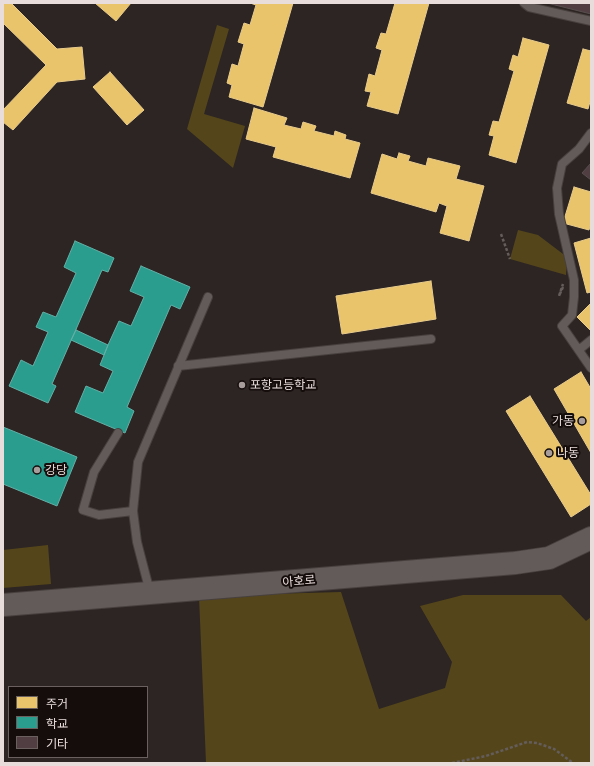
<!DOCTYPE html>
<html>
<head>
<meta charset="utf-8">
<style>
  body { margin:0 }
  #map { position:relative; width:594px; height:766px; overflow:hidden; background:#2d2523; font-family:Commissioner,"Noto Sans KR",sans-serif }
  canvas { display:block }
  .frame { position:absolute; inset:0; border:4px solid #e8dddb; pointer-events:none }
  .legend { position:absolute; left:8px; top:686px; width:140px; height:72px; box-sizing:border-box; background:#140d0c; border:1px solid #69605f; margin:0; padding:5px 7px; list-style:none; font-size:12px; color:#e8dddb }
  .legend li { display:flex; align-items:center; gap:8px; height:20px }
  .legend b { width:20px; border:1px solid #69605f }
</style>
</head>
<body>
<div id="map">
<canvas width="594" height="766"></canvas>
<div class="frame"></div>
<ul class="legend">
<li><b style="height:11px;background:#e9c46a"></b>주거</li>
<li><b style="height:11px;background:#2a9d8f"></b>학교</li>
<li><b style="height:11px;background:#503e43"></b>기타</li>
</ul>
</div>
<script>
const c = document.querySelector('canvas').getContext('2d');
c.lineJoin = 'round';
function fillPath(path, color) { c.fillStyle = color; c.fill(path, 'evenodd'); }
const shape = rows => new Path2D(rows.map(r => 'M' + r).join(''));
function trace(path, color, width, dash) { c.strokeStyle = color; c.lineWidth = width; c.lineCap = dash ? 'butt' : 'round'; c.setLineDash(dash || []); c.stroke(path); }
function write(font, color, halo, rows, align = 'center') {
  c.font = font + ' Commissioner,"Noto Sans KR",sans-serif'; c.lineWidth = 4; c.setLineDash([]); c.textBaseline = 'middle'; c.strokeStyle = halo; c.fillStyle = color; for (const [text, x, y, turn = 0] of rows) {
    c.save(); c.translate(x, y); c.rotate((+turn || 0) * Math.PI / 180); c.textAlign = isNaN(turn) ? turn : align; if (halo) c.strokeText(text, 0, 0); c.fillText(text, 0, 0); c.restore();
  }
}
fillPath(shape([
  [217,25,229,29,204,114,245,126,233,168,187,129],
  [518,230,538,235,567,257,566,275,510,259],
  [48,545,51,584,3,588,3,550],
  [341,592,379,709,445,688,452,662,420,606,463,595,561,595,586,621,591,617,591,763,206,763,199,596]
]), '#54461a');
const homes = shape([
  [3,3,11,3,57,49,82,47,85,79,57,82,13,130,3,122,3,110,46,65,3,23,3,3],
  [95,3,131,3,116,21,95,3],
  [250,3,293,3,263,107,229,97,232,85,227,83,232,64,238,66,244,44,238,42,244,23,250,25,256,5,250,3],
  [395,3,429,3,398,114,367,106,371,92,365,91,369,74,375,76,382,50,376,48,381,33,386,34,395,3],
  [523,38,549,45,516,163,489,155,494,136,489,135,493,121,499,122,514,71,509,69,513,55,518,57,523,38],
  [583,49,591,51,591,98,588,109,567,103,583,49],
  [110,72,144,110,127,125,93,87,110,72],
  [254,108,287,118,284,125,301,129,303,122,316,126,314,131,334,136,335,131,346,135,345,139,360,143,350,178,273,157,276,147,246,139,254,108],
  [399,153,410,156,408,161,426,166,428,158,460,166,456,179,484,186,469,241,440,233,447,206,439,203,436,212,371,193,382,154,397,159,399,153],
  [574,187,591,192,591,222,589,230,563,223,574,187],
  [591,238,591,292,587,293,574,243,591,238],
  [431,281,436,319,342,334,336,296,431,281],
  [591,303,591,331,577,317,591,303],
  [581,372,591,389,591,453,554,389,581,372],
  [530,396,591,495,591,504,571,517,506,411,530,396]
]);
fillPath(homes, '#e9c46a');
trace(homes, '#e9cc8c', 1);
const schools = shape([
  [75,241,114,258,108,272,102,270,52,384,56,386,48,403,9,386,21,360,33,366,48,332,36,327,43,312,56,317,76,273,64,267,75,241],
  [141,266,190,287,180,309,171,305,127,407,134,411,125,433,75,412,86,386,103,393,113,371,100,365,108,345,119,321,131,326,144,297,130,291,141,266],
  [76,330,108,345,104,355,71,340,76,330],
  [3,427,77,457,57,506,3,484,3,427]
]);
fillPath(schools, '#2a9d8f');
trace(schools, '#63b0a6', 1);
const building = shape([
  [547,3,591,3,591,14,547,3],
  [591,163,591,180,582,173,591,163]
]);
fillPath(building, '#503e43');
trace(building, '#584f4f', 1);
const service = shape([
  [524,3,529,7,591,21],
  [591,133,579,149,562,164,557,188,559,214,574,280,574,297,572,315,562,326,591,368],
  [580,349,591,340],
  [178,366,431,339],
  [118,433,94,472,83,510,99,515,133,511],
  [150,592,137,542,133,511,138,462,208,297]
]);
const secondary = shape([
  [3,605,515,563,549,558,591,538]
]);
trace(service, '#47403e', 10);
trace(secondary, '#47403e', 24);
trace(shape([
  [501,234,510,259],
  [563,287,559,296,563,284],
  [452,763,486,756,527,742,537,743,554,749,573,763]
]), '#645d5c', 2.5, [3, 2]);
trace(service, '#635b5a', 8);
trace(secondary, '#635b5a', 22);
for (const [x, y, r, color] of [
  [242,385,4,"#a79d9b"],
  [582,421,4,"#a79d9b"],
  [549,453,4,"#a79d9b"],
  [37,470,4,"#a79d9b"]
]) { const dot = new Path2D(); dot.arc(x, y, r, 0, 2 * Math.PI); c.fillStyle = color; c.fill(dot); trace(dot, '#140d0c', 1.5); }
write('12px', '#e8dddb', '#140d0c', [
  ["포항고등학교",250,385],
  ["가동",574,421,"right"],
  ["나동",557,453],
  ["강당",45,470]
], 'left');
write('12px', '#e8dddb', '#140d0c', [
  ["아호로",299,581,-5]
]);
</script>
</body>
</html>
